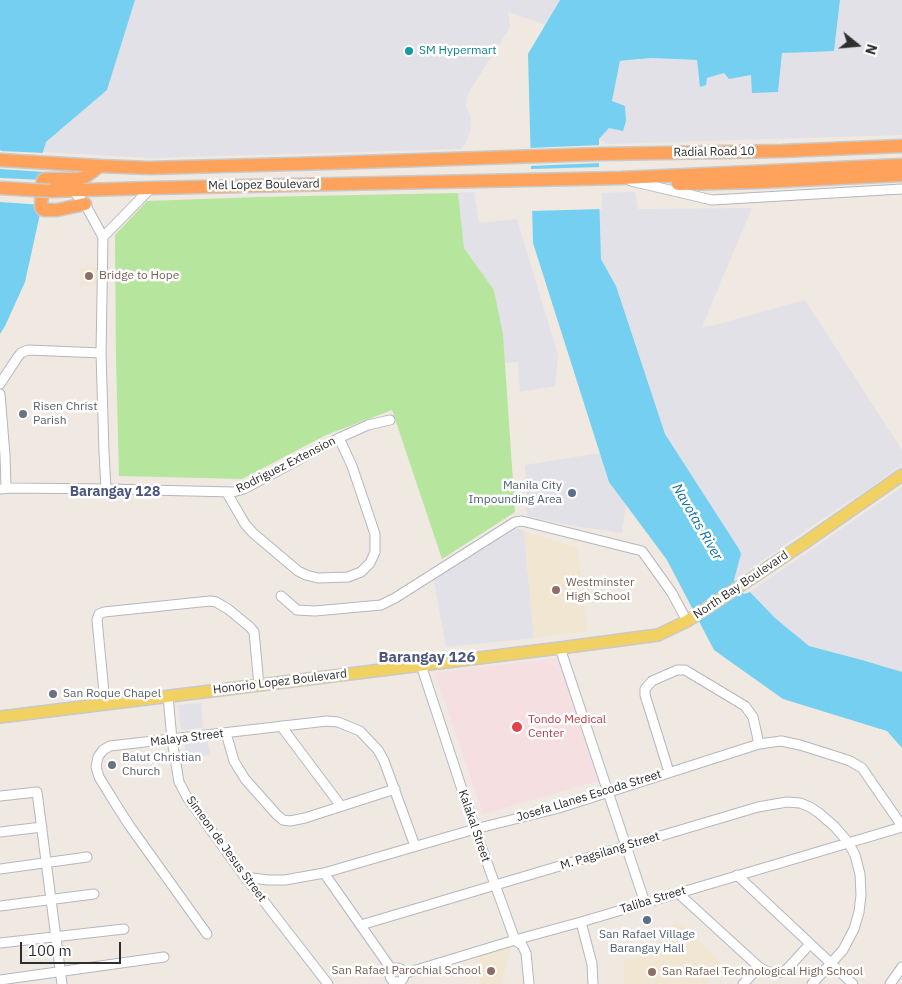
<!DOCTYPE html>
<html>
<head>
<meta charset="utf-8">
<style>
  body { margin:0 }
  #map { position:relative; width:902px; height:984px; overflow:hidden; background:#efe9e1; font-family:"IBM Plex Sans",sans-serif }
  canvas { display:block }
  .north { position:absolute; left:832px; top:20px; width:50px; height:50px; -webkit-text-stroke:4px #fff; paint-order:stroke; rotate:107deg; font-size:14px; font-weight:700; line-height:20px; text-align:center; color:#2e2e2e }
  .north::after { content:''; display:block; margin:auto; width:18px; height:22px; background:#2e2e2e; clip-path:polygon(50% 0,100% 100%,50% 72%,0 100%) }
  .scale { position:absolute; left:20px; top:942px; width:101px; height:22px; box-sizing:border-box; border:2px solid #2e2e2e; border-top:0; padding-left:6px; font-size:15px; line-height:18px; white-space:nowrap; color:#2e2e2e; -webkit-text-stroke:4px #fff; paint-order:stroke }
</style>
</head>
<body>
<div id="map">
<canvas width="902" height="984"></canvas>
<div class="north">N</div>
<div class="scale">100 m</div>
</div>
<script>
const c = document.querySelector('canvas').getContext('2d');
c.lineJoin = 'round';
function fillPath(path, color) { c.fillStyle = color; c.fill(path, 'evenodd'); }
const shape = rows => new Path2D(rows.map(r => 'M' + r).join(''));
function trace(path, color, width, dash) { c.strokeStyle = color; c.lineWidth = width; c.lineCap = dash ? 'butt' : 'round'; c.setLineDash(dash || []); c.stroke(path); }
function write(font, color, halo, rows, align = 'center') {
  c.font = font + ' "IBM Plex Sans",sans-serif'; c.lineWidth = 5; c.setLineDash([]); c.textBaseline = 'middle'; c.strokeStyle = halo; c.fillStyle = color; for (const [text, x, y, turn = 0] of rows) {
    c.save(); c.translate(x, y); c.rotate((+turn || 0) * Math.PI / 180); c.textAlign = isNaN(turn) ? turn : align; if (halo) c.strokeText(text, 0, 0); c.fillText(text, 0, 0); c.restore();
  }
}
fillPath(shape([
  [135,0,560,0,546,25,508,12,510,27,468,94,466,105,471,119,470,132,466,143,461,149,150,158,43,152,46,142,107,90],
  [840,0,902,0,902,135,608,144,599,139,609,128,612,101,620,61,652,58,698,60,707,78,724,73,729,79,751,75,778,92,782,53,813,52,834,50],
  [474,192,479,223,517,219,558,355,555,386,520,392,518,362,505,363,503,334,494,290,464,248,458,193],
  [635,192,638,209,752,208,702,327,711,326,805,300,902,450,902,465,866,491,834,511,734,580,741,554,739,549,665,434,616,286,601,259,599,193],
  [600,453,609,482,626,504,622,533,574,526,527,516,525,465],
  [902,487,902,672,862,660,809,646,775,618,750,592],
  [513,527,524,531,534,638,446,647,433,576],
  [201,703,203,728,181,730,178,705],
  [207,738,210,755,186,757,184,741]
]), '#e3e1e8');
fillPath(shape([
  [98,267,98,285,81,286,80,268],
  [524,531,578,548,587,631,534,638],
  [677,921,724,966,705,984,624,984,624,961,656,951,651,946],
  [512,945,501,984,481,984,474,958]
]), '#f0e6d1');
fillPath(shape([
  [558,658,598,781,483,814,435,673]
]), '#f5dfe0');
fillPath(shape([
  [458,193,464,248,494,290,503,334,515,512,442,559,392,410,326,435,242,479,119,476,116,358,115,235,147,201,258,197]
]), '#b6e59e');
fillPath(shape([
  [0,0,135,0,107,90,46,142,43,152,40,214,25,282,5,326,0,334,0,158,2,151,0,150],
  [560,0,840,0,834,51,813,52,782,53,778,92,752,93,751,75,729,79,724,73,707,78,706,85,700,87,697,60,652,58,628,60,620,61,612,101,625,106,626,121,623,131,609,128,599,139,599,193,601,259,616,286,665,434,739,549,741,554,734,580,744,594,750,592,775,618,809,646,862,660,902,672,902,748,887,731,783,699,714,650,667,560,609,482,533,243,528,54]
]), '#75cff0');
fillPath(shape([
  [602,145,601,163,529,166,528,148],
  [0,151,46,153,45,172,0,169],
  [601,167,602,209,530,211,530,169],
  [0,178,44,180,43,205,0,202]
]), '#efe9e1');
const minor = shape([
  [631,181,712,200,902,189],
  [73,191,85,204,103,237,101,353,104,452,106,489],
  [103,237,151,188],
  [0,384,17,358,21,353,28,350,101,353],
  [0,394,5,455,6,488],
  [0,489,11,488,106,489,233,492,244,489,339,438,368,425,390,420],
  [227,493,245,524,253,533,298,571,306,575,318,578,348,577,361,572,370,563,375,552,375,534,352,466,339,438],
  [281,596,297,610,315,611,381,605,395,598,515,522,522,521,642,551,672,593,687,621],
  [560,648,645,903],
  [421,665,475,829,515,940,522,945,526,953,529,984],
  [168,696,172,740,179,782,187,797,245,877,328,984],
  [105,703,97,620,99,614,104,612,210,601,216,602,228,609,250,627,254,632,259,685],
  [281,726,341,806],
  [226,733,234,761,245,779,277,815,283,820,290,821,305,818,395,789],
  [669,772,645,695,645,689,652,681,677,670,685,670,745,706,753,717,759,744],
  [0,796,37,792,62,984],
  [0,832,42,827],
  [0,869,87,857],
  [324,873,392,970],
  [737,875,853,984],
  [245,877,268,880,285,880,324,873,475,829,559,808,759,744,781,741,800,745,838,757,850,761,862,768,902,826],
  [678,893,759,967,766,971,772,973,783,972,787,969,810,944],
  [0,906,94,894],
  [581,922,592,964,593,984],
  [361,925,758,807,787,802,800,803,810,807,819,813,835,827,848,842,855,855,860,874,861,895,859,912,854,929,843,950,812,984],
  [207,934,129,825,115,803,99,777,96,767,98,757,103,750,110,746,327,721,338,722,360,731,378,750,384,761,415,846],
  [0,943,124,929],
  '390 975a7 7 0 1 1 14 0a7 7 0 1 1-14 0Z',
  [403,974,515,940,581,922,902,827],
  [0,980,164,957],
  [743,984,759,967],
  [890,984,902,967]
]);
const major = shape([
  [0,717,560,648,658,635,687,621,695,616,803,544,902,475]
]);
const highway = shape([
  [0,160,100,166,149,168,329,163,602,154,782,151,902,146],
  [678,184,758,182,902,175],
  [50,191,151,188,621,178,902,165],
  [85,204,57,210,44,210,42,209,41,206,43,180,45,179,77,179,85,177,100,166]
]);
trace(minor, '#b4b7c1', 11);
trace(major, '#c9c9c9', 14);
trace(highway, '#c9c9c9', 15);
trace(minor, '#fff', 9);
trace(major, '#f2d163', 11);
trace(highway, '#ffa35c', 12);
const highwayBridge = shape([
  [0,188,50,191]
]);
trace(highwayBridge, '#c9c9c9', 15, []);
trace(highwayBridge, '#ffa35c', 12);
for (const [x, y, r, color] of [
  [409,51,5,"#0f9aa8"],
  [89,276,5,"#8d6e63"],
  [23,414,5,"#6b7280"],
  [572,493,5,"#5c6f8a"],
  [556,590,5,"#8d6e63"],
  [53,694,5,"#6b7280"],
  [517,727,6,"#e0444e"],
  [112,765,5,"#6b7280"],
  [647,920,5,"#5c6f8a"],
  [491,971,5,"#8d6e63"],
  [652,972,5,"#8d6e63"]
]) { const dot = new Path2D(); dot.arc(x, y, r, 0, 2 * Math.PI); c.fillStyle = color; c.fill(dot); trace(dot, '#fff', 2); }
write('12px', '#0d838f', '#fff', [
  ["SM Hypermart",419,51]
], 'left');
write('12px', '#2e2e2e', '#fff', [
  ["Radial Road 10",714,152,-1],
  ["Mel Lopez Boulevard",264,185,-1],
  ["Rodriguez Extension",286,465,-27],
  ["North Bay Boulevard",741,585,-34],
  ["Honorio Lopez Boulevard",280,682,-7],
  ["Malaya Street",187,738,-7],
  ["Josefa Llanes Escoda Street",589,796,-17],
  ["Kalakal Street",474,826,71],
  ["Simeon de Jesus Street",226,849,54],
  ["M. Pagsilang Street",610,851,-17],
  ["Taliba Street",653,900,-17]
]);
write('12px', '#785e54', '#fff', [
  ["Bridge to Hope",99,276],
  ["Westminster",566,583],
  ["High School",566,597],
  ["San Rafael Parochial School",481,971,"right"],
  ["San Rafael Technological High School",662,972]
], 'left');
write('12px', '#5b616d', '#fff', [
  ["Risen Christ",33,407],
  ["Parish",33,421],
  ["San Roque Chapel",63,694],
  ["Balut Christian",122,758],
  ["Church",122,772]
], 'left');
write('12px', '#4e5e75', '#fff', [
  ["Manila City",562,486],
  ["Impounding Area",562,500],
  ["San Rafael Village",647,935,"center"],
  ["Barangay Hall",647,949,"center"]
], 'right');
write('12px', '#be3a42', '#fff', [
  ["Tondo Medical",528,720],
  ["Center",528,734]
], 'left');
write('bold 14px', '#4d5680', '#fff', [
  ["Barangay 128",115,492]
]);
write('italic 14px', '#0d6fa3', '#fff', [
  ["Navotas River",697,522,60]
]);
write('bold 15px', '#4d5680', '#fff', [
  ["Barangay 126",427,658]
]);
</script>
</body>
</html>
